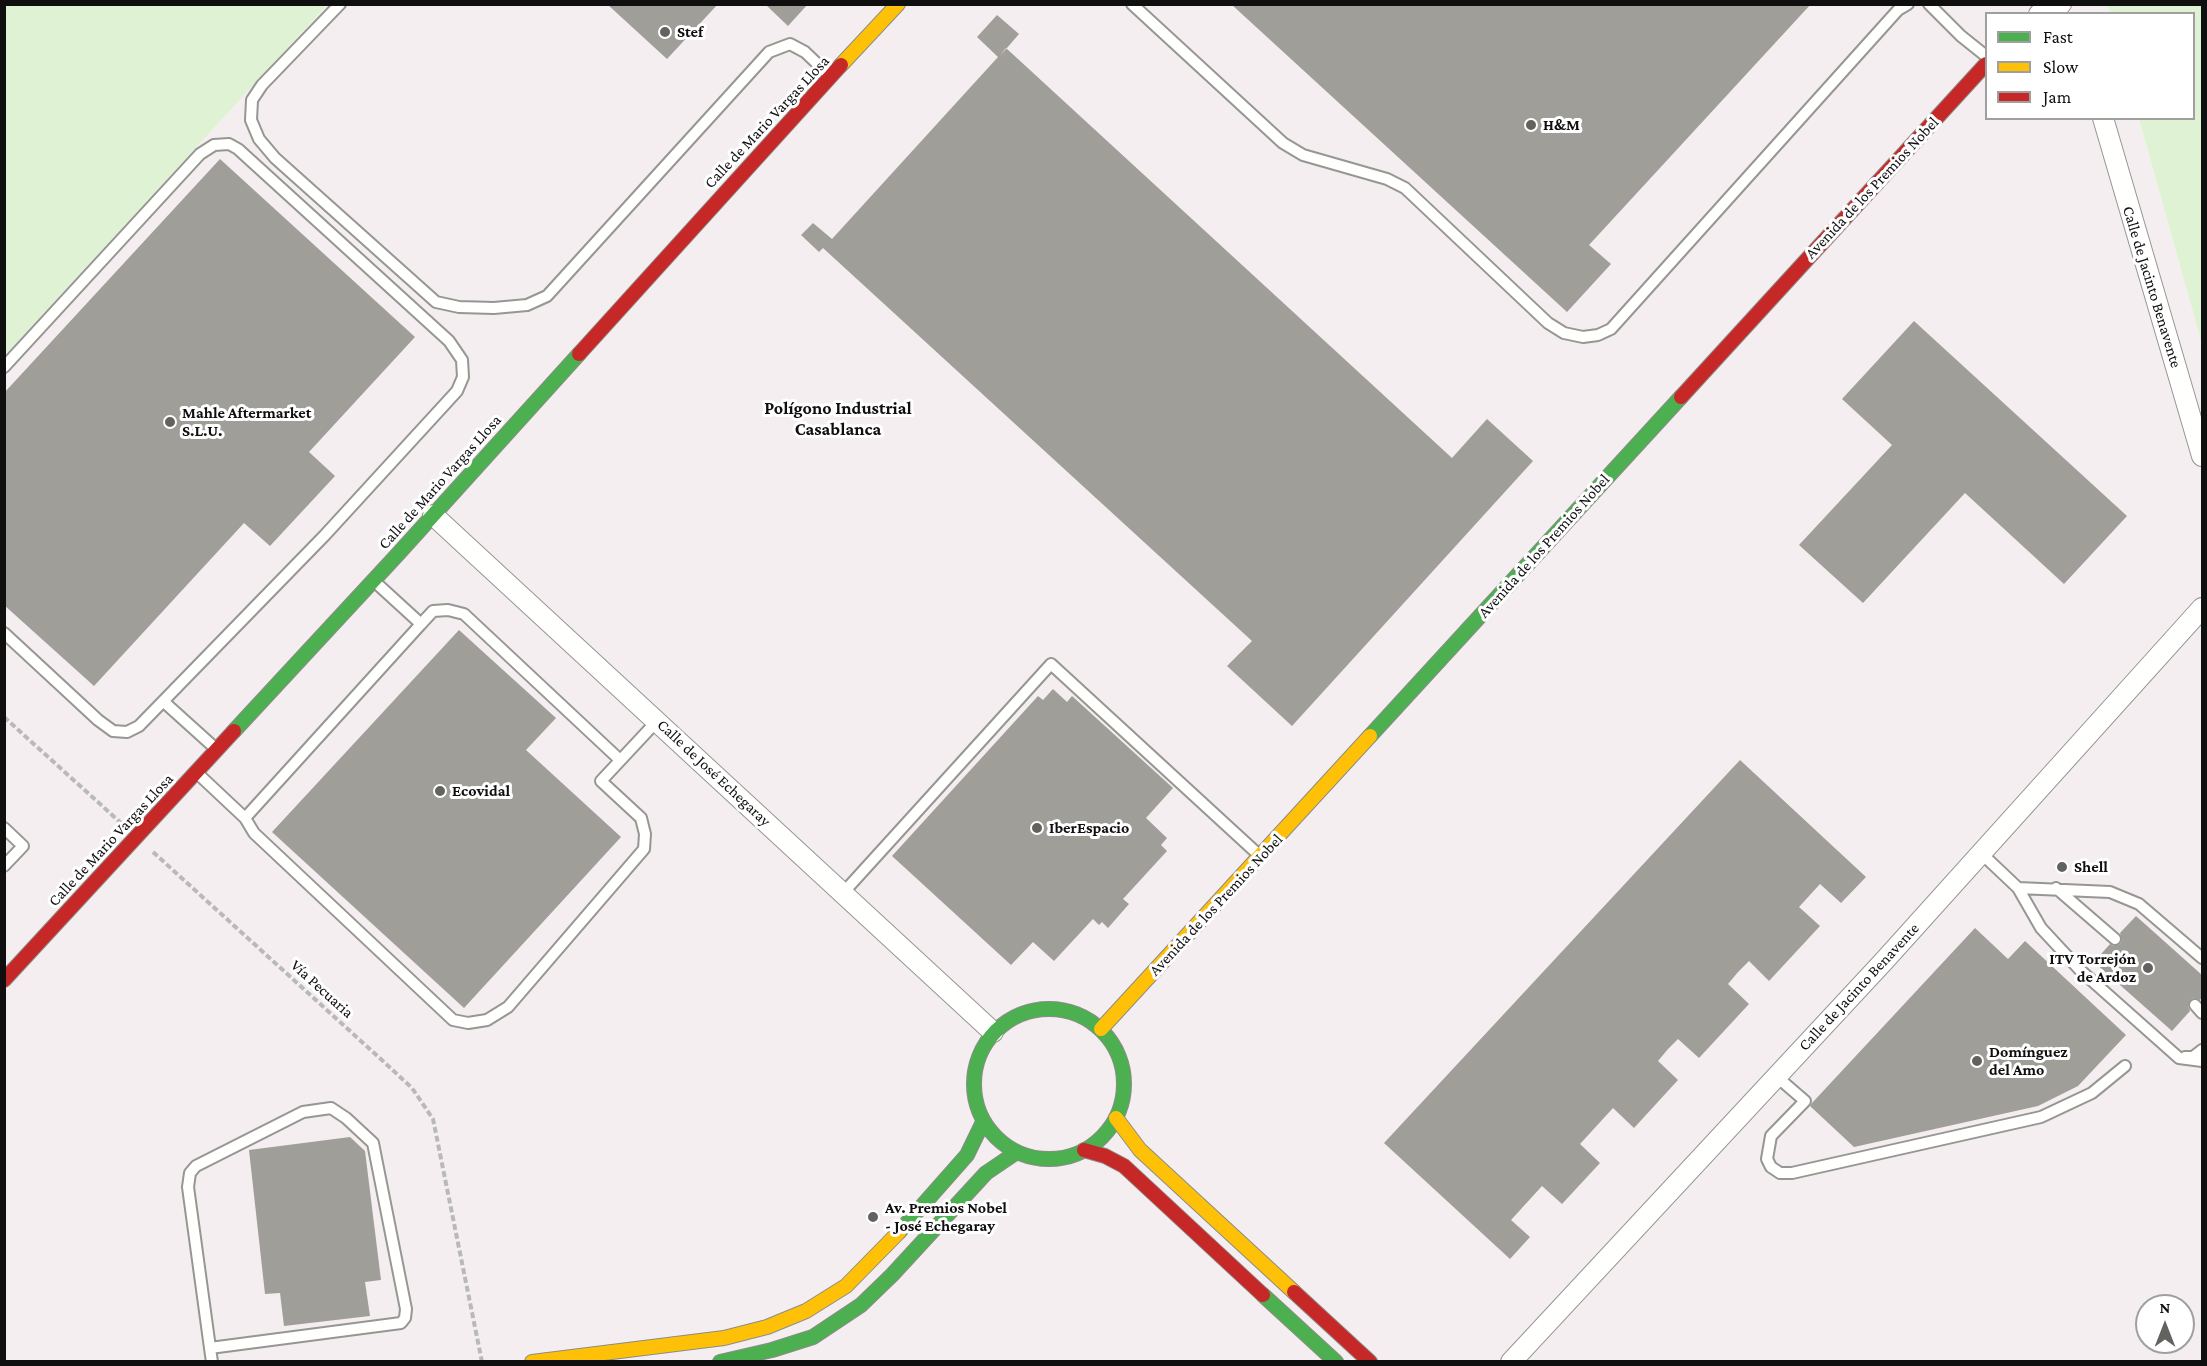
<!DOCTYPE html>
<html>
<head>
<meta charset="utf-8">
<style>
  body { margin:0 }
  #map { position:relative; width:2207px; height:1366px; overflow:hidden; background:#fcfcf4; font-family:"Crimson Pro",serif }
  canvas { display:block }
  .frame { position:absolute; inset:0; border:6px solid #0f0f0f; pointer-events:none }
  .legend { position:absolute; left:1985px; top:12px; width:210px; height:108px; box-sizing:border-box; background:#fff; border:2px solid #9f9f9f; margin:0; padding:8px 10px; list-style:none; font-size:18px; color:#0f0f0f }
  .legend li { display:flex; align-items:center; gap:12px; height:30px }
  .legend b { width:30px; border:2px solid #9f9f9f }
  .north { position:absolute; left:2135px; top:1294px; width:60px; height:60px; box-sizing:border-box; background:#fff; border:2px solid #9f9f9f; border-radius:50%; rotate:0deg; font-size:16px; font-weight:700; line-height:24px; text-align:center; color:#0f0f0f }
  .north::after { content:''; display:block; margin:auto; width:21px; height:27px; background:#62625f; clip-path:polygon(50% 0,100% 100%,50% 72%,0 100%) }
</style>
</head>
<body>
<div id="map">
<canvas width="2207" height="1366"></canvas>
<div class="frame"></div>
<ul class="legend">
<li><b style="height:8px;background:#4caf50"></b>Fast</li>
<li><b style="height:8px;background:#ffc107"></b>Slow</li>
<li><b style="height:8px;background:#c62828"></b>Jam</li>
</ul>
<div class="north">N</div>
</div>
<script>
const c = document.querySelector('canvas').getContext('2d');
c.lineJoin = 'round';
function fillPath(path, color) { c.fillStyle = color; c.fill(path, 'evenodd'); }
const shape = rows => new Path2D(rows.map(r => 'M' + r).join(''));
function trace(path, color, width, dash) { c.strokeStyle = color; c.lineWidth = width; c.lineCap = dash ? 'butt' : 'round'; c.setLineDash(dash || []); c.stroke(path); }
function write(font, color, halo, rows, align = 'center') {
  c.font = font + ' "Crimson Pro",serif'; c.lineWidth = 6; c.setLineDash([]); c.textBaseline = 'middle'; c.strokeStyle = halo; c.fillStyle = color; for (const [text, x, y, turn = 0] of rows) {
    c.save(); c.translate(x, y); c.rotate((+turn || 0) * Math.PI / 180); c.textAlign = isNaN(turn) ? turn : align; if (halo) c.strokeText(text, 0, 0); c.fillText(text, 0, 0); c.restore();
  }
}
fillPath(shape([
  [327,5,2107,5,2110,13,1986,14,1986,118,2139,119,2202,345,2202,1361,5,1361,4,355],
  [2147,1306,2183,1306,2183,1342,2147,1342]
]), '#f4eef0');
fillPath(shape([
  [5,4,327,5,5,355,4,5],
  [2107,5,2202,5,2202,345,2139,119,2194,118,2194,14,2110,13]
]), '#e0f2d4');
fillPath(shape([
  [607,4,718,4,667,59],
  [765,4,808,4,788,26],
  [1231,4,1811,4,1589,245,1611,264,1567,312],
  [997,15,1019,34,1000,56,1006,48,1452,458,1487,419,1533,461,1292,726,1227,666,1252,641,823,248,819,252,801,235,813,223,832,239,998,57,977,37],
  [220,159,415,337,309,452,335,476,270,546,244,523,94,686,4,605,4,393],
  [1914,321,2127,516,2064,584,1965,493,1863,603,1799,545,1892,445,1842,399],
  [459,630,556,718,526,750,621,837,464,1008,272,832],
  [1053,689,1067,702,1072,696,1173,788,1146,818,1167,838,1161,845,1167,851,1123,899,1129,904,1108,928,1102,922,1099,925,1093,919,1054,961,1033,942,1011,965,892,856,1038,696,1043,700],
  [1740,760,1866,877,1841,903,1820,884,1799,907,1820,926,1769,981,1749,961,1738,972,1728,984,1749,1004,1699,1058,1678,1039,1668,1049,1658,1061,1678,1080,1634,1128,1613,1108,1580,1144,1600,1163,1562,1204,1542,1186,1511,1220,1530,1237,1510,1259,1384,1143],
  [2136,916,2202,975,2202,997,2200,1000,2194,998,2190,1000,2188,1006,2190,1011,2172,1031,2094,962,2110,944,2114,946,2120,944,2122,940,2120,933],
  [1975,928,2008,959,2025,941,2126,1035,2078,1086,2038,1106,1854,1147,1810,1106,1812,1103],
  [350,1137,365,1151,381,1280,365,1282,370,1316,284,1326,280,1293,265,1294,249,1150]
]), '#a09e99');
const lane = shape([
  [340,4,262,85,252,100,251,120,259,139,275,158,436,302,459,307,494,308,527,305,547,296,769,52,790,44,805,52,829,75],
  [1132,4,1283,143,1303,155,1387,179,1405,188,1548,323,1564,333,1583,337,1598,335,1611,329,1898,10,1908,4],
  [1929,4,1961,36,1986,56],
  [4,367,200,154,214,145,229,144,238,149,449,341,462,360,463,377,457,391,325,535,139,726,127,732,113,731,98,720,4,633],
  [421,624,433,611,448,610,464,614,620,760],
  [164,702,215,748],
  [196,772,245,818,421,624,374,581],
  [245,818,254,833,453,1020,468,1023,487,1020,508,1007,644,849,645,834,641,818,601,781,657,721],
  [4,828,23,846,4,866],
  [1981,853,2018,888,2041,928,2080,970,2179,1058,2202,1061],
  [2018,888,2110,892,2139,904,2202,958],
  [2056,888,2115,939],
  [843,893,1051,664,1260,856],
  [2195,1005,2202,1013],
  [2185,1057,2193,1057,2202,1050],
  [1776,1076,1805,1101,1771,1136,1767,1159,1771,1167,1780,1173,1792,1173,2041,1117,2092,1093,2125,1066],
  [210,1348,401,1323,405,1318,406,1309,373,1143,346,1118,331,1108,303,1112,196,1166,190,1173,188,1187,210,1348,212,1362]
]);
const street = shape([
  [2039,14,2061,4],
  [2103,118,2202,456],
  [433,515,993,1032],
  [1511,1362,1884,961,2202,608]
]);
const fast = shape([
  [234,731,398,554,579,354],
  [1370,736,1681,397],
  '974 1084a75 75 0 1 1 150 0a75 75 0 1 1-150 0Z',
  [899,1232,967,1155,983,1122],
  [1263,1295,1336,1362],
  [720,1362,772,1350,813,1337,861,1305,892,1275,986,1173,1017,1152]
]);
const slow = shape([
  [841,65,898,4],
  [1101,1029,1370,736],
  [1116,1118,1140,1150,1294,1292],
  [532,1362,724,1338,767,1327,806,1311,846,1286,899,1232]
]);
const jam = shape([
  [579,354,841,65],
  [1681,397,1986,64],
  [4,980,234,731],
  [1084,1150,1105,1156,1124,1166,1263,1295],
  [1294,1292,1370,1362]
]);
trace(lane, '#969692', 14);
trace(street, '#969692', 22);
trace(fast, '#8c8c89', 16);
trace(slow, '#8c8c89', 16);
trace(jam, '#8c8c89', 16);
trace(shape([
  [4,717,121,823],
  [153,852,384,1062,412,1088,433,1119,482,1362]
]), '#b9b9b8', 4, [6, 3]);
trace(lane, '#fffffd', 10);
trace(street, '#fffffd', 20);
trace(fast, '#4caf50', 14);
trace(slow, '#ffc107', 14);
trace(jam, '#c62828', 14);
for (const [x, y, r, color] of [
  [665,32,6,"#62625f"],
  [1531,125,6,"#62625f"],
  [170,422,6,"#62625f"],
  [440,791,6,"#62625f"],
  [1037,828,6,"#62625f"],
  [2062,867,6,"#62625f"],
  [2148,968,6,"#62625f"],
  [1977,1061,6,"#62625f"],
  [873,1217,6,"#62625f"]
]) { const dot = new Path2D(); dot.arc(x, y, r, 0, 2 * Math.PI); c.fillStyle = color; c.fill(dot); trace(dot, '#fff', 2); }
write('bold 16px', '#0f0f0f', '#fff', [
  ["Stef",677,32],
  ["H&M",1543,125],
  ["Mahle Aftermarket",182,413],
  ["S.L.U.",182,431],
  ["Ecovidal",452,791],
  ["IberEspacio",1049,828],
  ["Shell",2074,867],
  ["ITV Torrejón",2136,959,"right"],
  ["de Ardoz",2136,977,"right"],
  ["Domínguez",1989,1052],
  ["del Amo",1989,1070],
  ["Av. Premios Nobel",885,1208],
  ["- José Echegaray",885,1226]
], 'left');
write('16px', '#0f0f0f', '#fff', [
  ["Calle de Mario Vargas Llosa",767,122,-47],
  ["Avenida de los Premios Nobel",1872,188,-47],
  ["Calle de Jacinto Benavente",2152,287,73],
  ["Calle de Mario Vargas Llosa",440,482,-48],
  ["Avenida de los Premios Nobel",1544,546,-48],
  ["Calle de José Echegaray",714,773,43],
  ["Calle de Mario Vargas Llosa",111,840,-47],
  ["Avenida de los Premios Nobel",1216,905,-47],
  ["Calle de Jacinto Benavente",1859,987,-47],
  ["Vía Pecuaria",322,989,42]
]);
write('bold 18px', '#0f0f0f', '#fff', [
  ["Polígono Industrial",838,408],
  ["Casablanca",838,429]
]);
</script>
</body>
</html>
